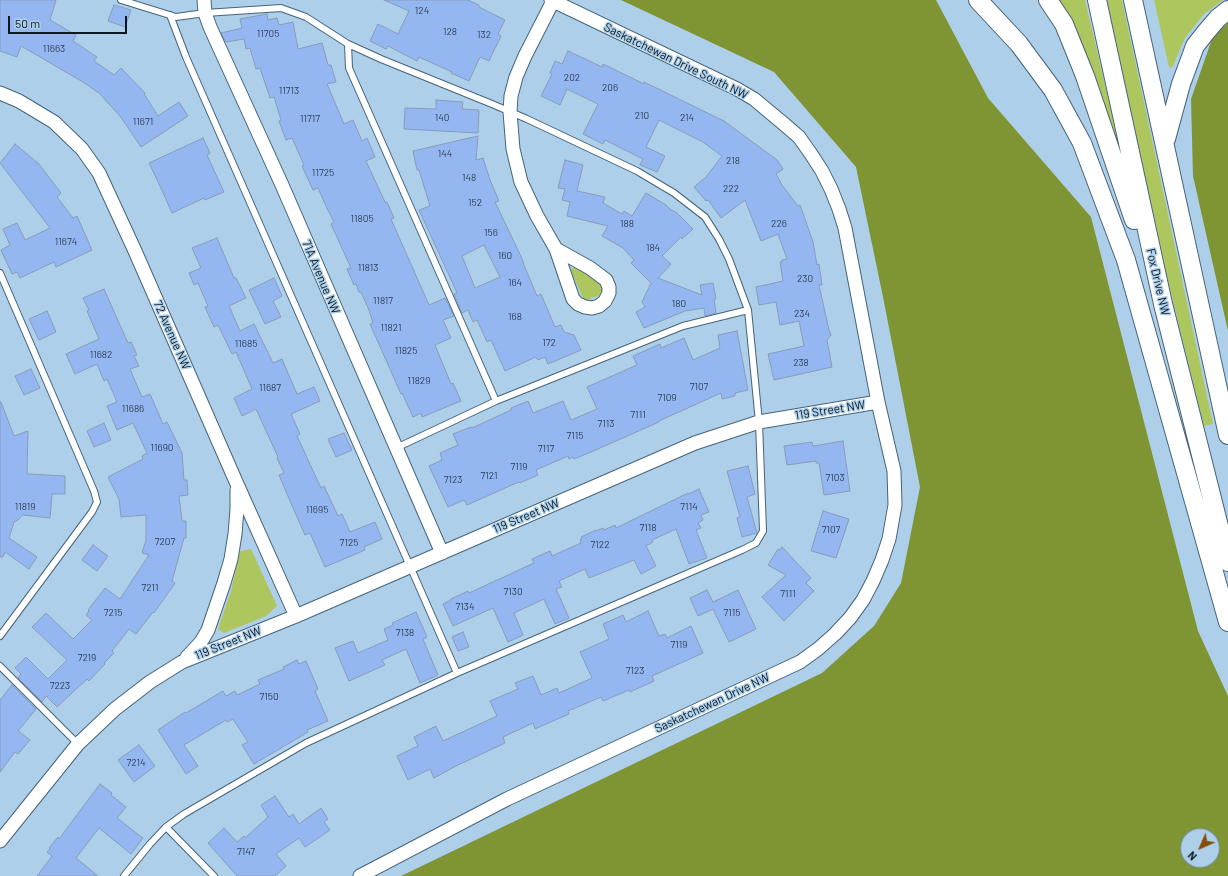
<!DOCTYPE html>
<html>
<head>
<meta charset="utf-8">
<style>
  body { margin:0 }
  #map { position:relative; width:1228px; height:876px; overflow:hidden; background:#aecfe9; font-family:Barlow,sans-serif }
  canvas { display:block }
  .north { position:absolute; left:1180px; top:828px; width:40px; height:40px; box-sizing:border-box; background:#aecfe9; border:1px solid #6d8699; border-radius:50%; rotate:225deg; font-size:11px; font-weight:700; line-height:16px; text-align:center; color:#0c1922 }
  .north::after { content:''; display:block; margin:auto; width:14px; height:18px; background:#864b05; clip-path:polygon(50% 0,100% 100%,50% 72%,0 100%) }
  .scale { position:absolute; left:8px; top:16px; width:119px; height:18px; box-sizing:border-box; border:2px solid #0c1922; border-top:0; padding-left:5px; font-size:12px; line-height:14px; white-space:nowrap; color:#0c1922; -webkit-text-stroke:3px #aecfe9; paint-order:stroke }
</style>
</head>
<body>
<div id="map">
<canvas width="1228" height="876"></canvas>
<div class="north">N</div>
<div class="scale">50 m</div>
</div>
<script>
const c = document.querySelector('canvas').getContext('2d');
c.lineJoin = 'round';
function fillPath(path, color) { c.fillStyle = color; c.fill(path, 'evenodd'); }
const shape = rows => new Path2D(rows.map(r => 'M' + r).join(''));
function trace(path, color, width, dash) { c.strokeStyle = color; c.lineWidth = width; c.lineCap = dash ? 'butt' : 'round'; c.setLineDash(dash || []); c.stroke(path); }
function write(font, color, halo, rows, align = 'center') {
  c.font = font + ' Barlow,sans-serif'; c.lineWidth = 3; c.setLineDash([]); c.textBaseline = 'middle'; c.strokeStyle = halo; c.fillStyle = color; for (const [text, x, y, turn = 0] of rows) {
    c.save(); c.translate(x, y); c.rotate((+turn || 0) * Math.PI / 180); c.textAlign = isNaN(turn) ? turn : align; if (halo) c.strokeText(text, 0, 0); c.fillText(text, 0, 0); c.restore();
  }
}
fillPath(shape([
  [1058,0,1085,0,1118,139,1115,140],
  [1103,0,1122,0,1213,424,1204,426,1153,221],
  [1154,0,1223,0,1204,14,1185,38,1172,68,1169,67],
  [573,267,597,278,603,287,603,291,600,295,587,300,583,298,571,271],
  [251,549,277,606,266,616,224,633,218,629,231,591,240,551]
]), '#adc65e');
fillPath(shape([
  [621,0,936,0,988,98,1091,217,1198,631,1228,696,1228,876,401,876,822,673,874,626,901,583,920,487,883,297,856,167,774,72],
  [1188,836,1212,836,1212,860,1188,860],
  [1228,23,1228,331,1193,176,1191,99,1213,36]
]), '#7f9533');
const building = shape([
  [0,0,56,0,50,20,76,35,73,41,97,57,94,61,114,75,121,68,145,93,144,94,158,116,179,102,188,116,141,147,120,116,99,93,83,82,21,46,17,57,0,51,0,0],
  [384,0,468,0,479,5,479,7,505,20,498,34,501,36,489,61,480,57,469,81,451,73,452,72,419,57,417,61,388,46,386,49,370,41,378,24,398,34,409,11,384,0],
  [114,5,131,10,125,27,108,21,114,5],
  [267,14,268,20,277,18,279,25,293,22,298,49,322,43,328,65,331,65,336,82,327,84,344,124,353,120,362,141,367,138,375,157,366,161,385,202,387,202,394,218,391,219,429,305,445,298,454,316,443,320,451,338,435,345,451,384,453,383,461,401,422,417,421,413,413,417,402,393,401,394,370,324,373,323,369,310,361,292,359,292,356,284,354,285,347,269,351,268,331,224,334,222,325,204,318,188,313,190,302,166,304,165,292,138,286,140,279,121,281,120,274,97,270,98,260,68,256,69,250,48,246,49,244,39,226,42,221,33,242,28,240,19,267,14],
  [568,51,602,67,603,64,640,82,643,84,644,82,724,121,777,160,783,169,776,174,782,185,798,206,800,205,813,242,817,265,819,264,822,285,819,285,829,330,831,335,827,340,832,367,774,380,768,354,804,346,799,321,780,325,776,302,759,305,756,287,783,281,780,262,782,262,782,260,787,259,778,234,761,241,745,200,721,218,708,200,706,201,694,187,706,177,722,156,703,142,659,120,646,147,665,156,657,172,640,165,643,159,605,140,603,144,583,134,598,104,567,89,560,105,541,96,552,74,550,73,555,61,562,64,568,51],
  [436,100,463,102,462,109,479,110,478,133,404,129,405,108,436,109,436,100],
  [478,136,476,160,483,158,490,180,499,201,495,202,517,248,524,263,523,263,537,296,541,294,555,327,561,325,564,332,574,335,581,350,548,364,545,357,538,360,536,357,505,371,491,340,487,342,477,320,473,322,468,310,462,313,454,294,457,293,454,286,419,210,430,206,419,170,417,170,413,151,478,136],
  [484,245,500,277,475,288,462,256,484,245],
  [203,138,210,153,207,155,224,192,205,200,204,198,172,213,160,186,149,163,203,138],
  [15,144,39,164,61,193,57,197,73,218,77,216,92,250,56,267,54,262,20,278,17,272,12,274,1,250,10,245,3,229,17,223,25,240,50,228,0,163,15,144],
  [565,160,583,165,577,191,605,197,603,203,622,214,624,211,632,216,646,193,666,205,670,209,677,213,693,229,682,239,681,237,662,256,671,264,658,278,702,295,700,285,713,283,716,299,714,299,716,313,705,316,704,308,685,311,644,328,636,312,645,307,642,302,651,283,631,263,634,260,623,248,602,236,608,226,567,216,570,202,562,200,565,189,558,188,565,160],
  [217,238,234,278,236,278,246,298,229,306,240,331,254,324,273,363,282,359,297,394,314,387,320,401,291,414,300,434,297,436,321,488,324,486,338,516,342,514,350,532,375,522,382,539,364,547,365,550,325,567,310,533,305,535,290,501,279,475,284,473,277,458,278,457,256,409,242,416,234,398,252,389,236,352,232,354,218,325,214,327,205,307,208,306,198,283,194,285,189,273,201,268,192,248,217,238],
  [274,278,282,296,273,301,281,317,265,324,249,290,274,278],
  [104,289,128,343,131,342,137,355,134,356,139,366,130,369,142,397,150,394,163,424,167,422,182,453,184,480,187,480,188,495,179,496,182,521,186,521,186,538,184,538,172,581,175,583,154,613,153,612,136,634,129,629,112,651,114,653,104,663,105,664,89,681,87,679,57,707,46,696,42,702,18,678,21,674,15,668,26,657,48,679,67,660,32,627,46,613,73,639,92,620,86,615,89,611,88,610,105,588,120,599,149,555,142,553,146,540,146,515,121,517,119,499,108,477,143,459,142,456,147,453,133,423,117,430,107,406,117,402,107,379,104,381,97,364,75,374,66,354,99,339,87,311,89,310,83,298,104,289],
  [47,311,56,332,39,340,29,319,47,311],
  [737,331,748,390,735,393,735,396,722,399,721,393,659,421,659,422,591,452,574,459,573,457,569,459,568,456,536,470,538,475,520,483,519,482,512,485,467,505,464,500,448,507,429,466,442,460,440,453,458,445,453,434,471,427,472,428,511,410,511,408,528,401,533,413,563,401,571,420,597,409,587,387,637,365,633,356,660,344,661,348,684,338,693,360,720,348,718,335,737,331],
  [31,369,40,388,24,395,15,376,31,369],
  [0,402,1,402,14,436,28,431,27,474,65,476,65,494,52,494,50,518,23,515,18,520,14,522,9,538,37,557,29,569,5,552,3,557,0,557,0,402],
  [104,423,111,440,94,447,87,431,104,423],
  [344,433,352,450,336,457,328,439,344,433],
  [843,441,850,491,824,495,819,463,816,463,816,461,787,465,784,446,812,442,813,446,843,441],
  [748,466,755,494,747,497,757,533,742,537,737,518,740,517,727,471,748,466],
  [699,489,709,512,701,515,703,520,698,523,701,528,696,530,707,558,689,564,676,529,652,540,653,542,646,546,656,566,641,574,634,560,589,578,585,569,559,581,562,587,556,589,569,618,555,624,544,599,514,613,523,635,508,642,493,608,453,626,443,604,451,600,451,599,468,591,469,593,534,563,532,559,550,551,552,556,581,543,580,540,582,539,581,537,596,530,596,531,603,528,604,530,615,525,616,528,688,493,689,494,699,489],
  [823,511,849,519,836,558,811,551,823,511],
  [93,545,108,556,97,571,82,560,93,545],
  [782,547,811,578,806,583,814,591,784,621,762,597,786,575,768,565,778,549,780,550,782,547],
  [707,590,713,602,738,590,756,629,729,642,713,609,698,616,690,598,707,590],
  [648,611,659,636,665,634,667,638,691,626,703,653,652,676,654,681,630,692,629,690,603,701,601,697,568,711,569,714,535,729,533,723,503,737,505,743,456,766,434,778,430,769,408,780,397,756,418,746,414,737,436,726,443,741,497,716,490,701,518,689,515,683,533,676,541,695,557,688,559,693,592,678,580,652,609,639,603,624,623,615,626,622,648,611],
  [416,612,427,637,423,639,438,675,420,683,406,649,382,660,385,665,349,681,335,648,353,641,358,653,388,640,384,629,393,625,392,623,416,612],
  [463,632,469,647,458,651,452,637,463,632],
  [297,660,299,664,306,661,318,689,315,691,328,721,307,730,308,732,254,764,242,745,248,742,233,719,227,722,226,720,184,745,198,766,186,774,158,730,185,712,186,713,223,691,226,696,235,691,237,695,260,684,258,680,284,669,283,667,297,660],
  [12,685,36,709,18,731,30,740,18,754,15,752,0,772,0,700,12,685],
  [139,745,155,766,134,782,118,760,139,745],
  [100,784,112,793,111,795,126,807,117,818,143,838,131,854,99,828,76,858,98,876,37,876,52,856,47,852,50,849,49,848,58,837,59,839,100,784],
  [275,796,289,817,293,814,299,824,321,808,328,819,324,822,330,830,305,847,299,838,276,854,286,866,275,876,237,876,208,843,224,828,237,842,244,836,245,838,268,817,261,805,275,796]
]);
fillPath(building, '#94b7f2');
trace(building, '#889bba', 1);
const lane = shape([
  [121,0,176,17,205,13,281,8,306,17,348,44,381,59,492,104,527,119,637,171,674,193,705,217,719,239,729,259,748,310,759,422,763,531,756,543,742,550,457,673,306,743,184,814,166,827,150,844,124,876],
  [170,15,186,57,457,673],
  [348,44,349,68,496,401],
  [0,273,94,491,97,502,92,512,0,636],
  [396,448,496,401,683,326,748,310],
  [0,666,78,744],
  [166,827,214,876]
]);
const street = shape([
  [204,0,205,13,210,27,282,185,442,553],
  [553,1,525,56,516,77,511,96,510,112,513,149,521,182,537,216,556,249],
  [0,93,19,101,54,122,82,149,99,173,135,251,237,484,296,616],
  [556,249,590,268,606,280,609,287,609,293,605,301,599,306,592,308,585,307,578,304,573,299,556,249],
  [187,657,201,642,208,630,224,583,231,559,235,534,237,509,237,490],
  [0,841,78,744,115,709,150,682,182,662,296,616,695,443,759,422,878,402],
  [360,876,507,799,800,662,818,649,835,634,850,618,863,600,873,581,882,560,889,539,895,505,894,471,878,402,845,228,839,209,831,189,822,171,811,154,799,137,784,124,754,99,737,89,551,0]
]);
const secondary = shape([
  [978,0,1019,44,1053,90,1082,143,1126,260,1228,622],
  [1048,0,1064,24,1085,76,1134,220],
  [1097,0,1163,304,1228,562],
  [1133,0,1228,435],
  [1166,139,1181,84,1195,46,1206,32,1218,18,1228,10]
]);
trace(lane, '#45647a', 8);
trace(street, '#45647a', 15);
trace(secondary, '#45647a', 20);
trace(lane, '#fff', 6);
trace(street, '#fff', 13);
trace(secondary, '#fff', 18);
write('10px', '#2e4056', null, [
  ["124",422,11],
  ["128",450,32],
  ["11705",268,34],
  ["132",484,35],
  ["11663",54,49],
  ["202",572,78],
  ["206",610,88],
  ["11713",289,91],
  ["210",642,116],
  ["140",442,118],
  ["214",687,118],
  ["11717",310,119],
  ["11671",143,122],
  ["144",445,154],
  ["218",733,161],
  ["11725",323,173],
  ["148",469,178],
  ["222",731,189],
  ["152",475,203],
  ["11805",362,219],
  ["188",627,224],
  ["226",779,224],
  ["156",491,233],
  ["11674",66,242],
  ["184",653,248],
  ["160",505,256],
  ["11813",368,268],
  ["230",805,279],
  ["164",515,283],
  ["11817",383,301],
  ["180",679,304],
  ["234",802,314],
  ["168",515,317],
  ["11821",391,328],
  ["172",549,343],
  ["11685",246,344],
  ["11825",406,351],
  ["11682",101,355],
  ["238",801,363],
  ["11829",419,381],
  ["7107",699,387],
  ["11687",270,388],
  ["7109",667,398],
  ["11686",133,409],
  ["7111",638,415],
  ["7113",606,424],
  ["7115",575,436],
  ["11690",162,448],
  ["7117",546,449],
  ["7119",519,467],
  ["7121",489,476],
  ["7103",835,478],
  ["7123",453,480],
  ["11819",25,507],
  ["7114",689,507],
  ["11695",317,510],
  ["7118",648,528],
  ["7107",831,530],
  ["7207",165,542],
  ["7125",349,543],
  ["7122",600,545],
  ["7211",150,588],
  ["7130",513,592],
  ["7111",788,594],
  ["7134",465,607],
  ["7215",113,613],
  ["7115",732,613],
  ["7138",405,633],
  ["7119",679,645],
  ["7219",87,658],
  ["7123",635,671],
  ["7223",60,686],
  ["7150",269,697],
  ["7214",136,763],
  ["7147",246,852]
]);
write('12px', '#0c1922', '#aecfe9', [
  ["Saskatchewan Drive South NW",676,61,26],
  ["71A Avenue NW",321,277,67],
  ["Fox Drive NW",1158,282,77],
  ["72 Avenue NW",172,335,66],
  ["119 Street NW",830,410,-9],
  ["119 Street NW",526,516,-23],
  ["119 Street NW",228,643,-22],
  ["Saskatchewan Drive NW",712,703,-25]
]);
</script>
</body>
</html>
